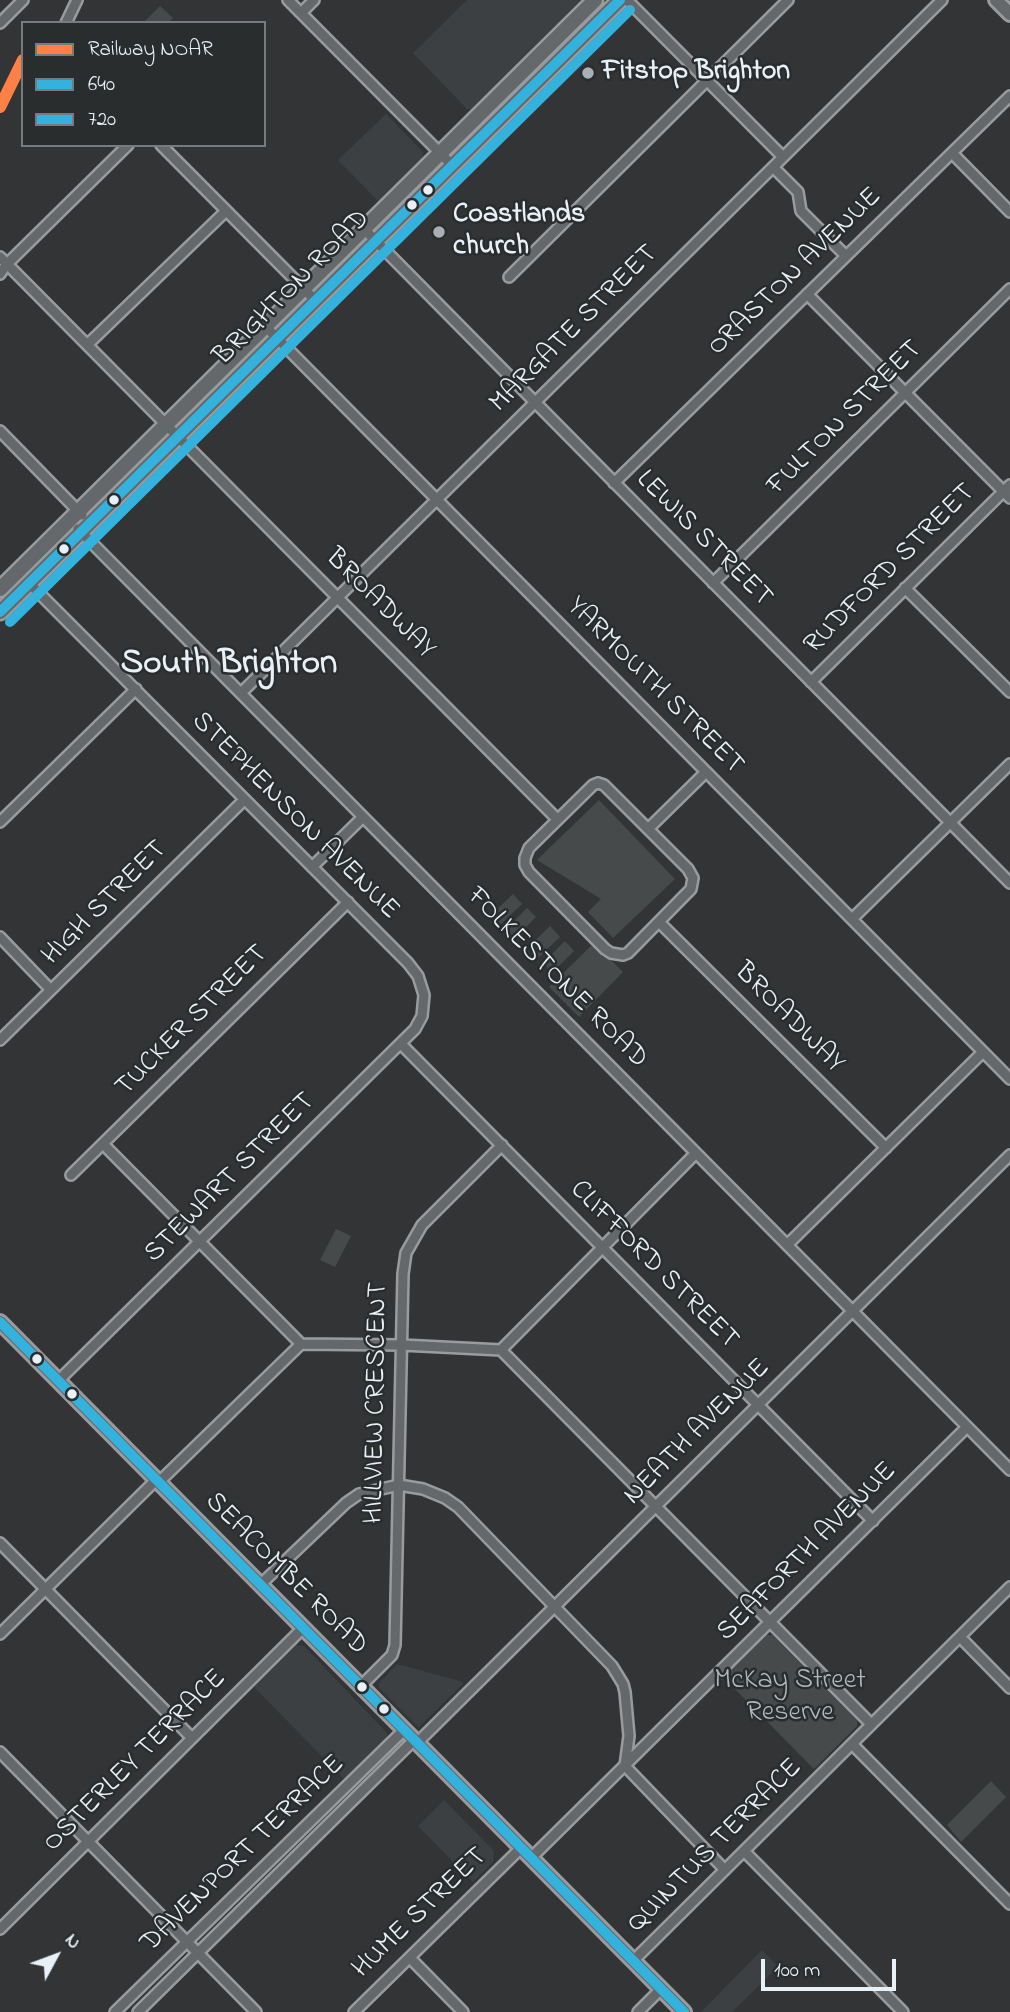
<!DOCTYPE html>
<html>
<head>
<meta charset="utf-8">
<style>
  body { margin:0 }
  #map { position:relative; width:1010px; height:2012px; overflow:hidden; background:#333435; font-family:"Indie Flower",sans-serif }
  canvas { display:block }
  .legend { position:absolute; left:21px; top:21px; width:245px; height:126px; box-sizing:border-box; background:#2a2d2e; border:2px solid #767b7f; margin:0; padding:9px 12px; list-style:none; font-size:21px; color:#e8f1f8 }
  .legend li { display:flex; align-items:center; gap:14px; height:35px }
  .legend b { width:35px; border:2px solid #767b7f }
  .north { position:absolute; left:21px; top:1921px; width:70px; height:70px; -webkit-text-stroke:5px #2a2d2e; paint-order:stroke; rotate:49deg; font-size:19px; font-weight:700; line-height:28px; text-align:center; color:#e8f1f8 }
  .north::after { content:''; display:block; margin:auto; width:24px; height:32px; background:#e8f1f8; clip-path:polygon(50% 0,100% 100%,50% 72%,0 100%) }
  .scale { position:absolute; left:761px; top:1959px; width:135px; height:32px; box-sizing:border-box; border:4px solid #e8f1f8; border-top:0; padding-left:9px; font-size:21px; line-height:24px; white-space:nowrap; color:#e8f1f8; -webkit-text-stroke:5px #2a2d2e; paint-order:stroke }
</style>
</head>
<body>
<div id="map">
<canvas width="1010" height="2012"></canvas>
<ul class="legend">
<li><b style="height:9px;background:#ff8046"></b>Railway NOAR</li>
<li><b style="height:9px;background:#33b2de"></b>640</li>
<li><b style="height:9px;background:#33b2de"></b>720</li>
</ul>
<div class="north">N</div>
<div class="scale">100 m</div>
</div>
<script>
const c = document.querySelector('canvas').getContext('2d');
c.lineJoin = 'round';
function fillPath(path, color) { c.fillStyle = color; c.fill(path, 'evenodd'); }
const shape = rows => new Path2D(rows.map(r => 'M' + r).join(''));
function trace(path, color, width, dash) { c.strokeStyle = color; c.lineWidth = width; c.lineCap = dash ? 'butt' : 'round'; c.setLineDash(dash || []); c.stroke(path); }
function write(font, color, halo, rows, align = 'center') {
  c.font = font + ' "Indie Flower",sans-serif'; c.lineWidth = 5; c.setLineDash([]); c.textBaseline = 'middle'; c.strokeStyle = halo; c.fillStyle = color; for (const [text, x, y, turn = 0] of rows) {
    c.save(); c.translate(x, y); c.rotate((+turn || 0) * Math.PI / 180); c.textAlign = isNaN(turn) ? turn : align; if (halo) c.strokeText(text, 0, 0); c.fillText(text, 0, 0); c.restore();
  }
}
fillPath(shape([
  [467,0,586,0,480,104,473,109,467,109,413,53],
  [386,114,423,152,422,161,380,203,338,160],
  [296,1645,304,1646,387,1733,388,1740,346,1781,254,1687],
  [397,1664,460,1681,463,1684,419,1727,417,1726,379,1688,379,1683],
  [444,1800,494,1851,493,1862,473,1882,418,1826],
  [762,1950,778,1967,732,2012,701,2012]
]), '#3d4042');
fillPath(shape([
  [160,6,173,18,168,23,143,23],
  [599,800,675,879,613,938,588,912,601,899,537,860],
  [513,894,522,904,500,925,491,915],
  [527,908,536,917,514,939,505,930],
  [550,926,560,937,538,958,528,947],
  [565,941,574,951,552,973,543,963],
  [594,943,623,972,579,1017,549,987],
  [336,1229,351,1236,335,1267,320,1260],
  [764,1635,772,1635,857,1720,857,1726,814,1769,723,1677],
  [991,1781,1006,1797,961,1842,947,1825]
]), '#464a4b');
const minor = shape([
  [288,0,453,166],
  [627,0,783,157],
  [301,13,314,0],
  [0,23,23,0],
  [66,23,77,0],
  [161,145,316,301],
  [952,153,1010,212],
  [773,167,798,192,801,211,846,256],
  [364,229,1010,883],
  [0,257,557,819],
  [0,274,7,264,128,145],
  [509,277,788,0],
  [807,294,1010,498],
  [266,327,1010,1079],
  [87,345,226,211],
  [0,431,82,515],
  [614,483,1010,96],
  [78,529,1010,1470],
  [29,583,408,963,418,976,424,995,422,1016,415,1029,58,1381],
  [713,583,1010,289],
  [905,588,1010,692],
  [811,682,1010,485],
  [241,693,942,0],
  [598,783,604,785,688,869,693,878,691,889,628,953,623,955,611,953,605,949,529,872,525,865,525,858,529,848,593,785,598,783],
  [0,822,136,689],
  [648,829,706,772],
  [312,867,363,817],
  [852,919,1010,764],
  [659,922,886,1148],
  [0,937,51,990],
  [0,1040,244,800],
  [401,1044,873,1521],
  [103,1144,301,1344],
  [71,1175,348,902],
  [787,1245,983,1052],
  [501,1350,696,1153],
  [159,1482,301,1344,402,1345,501,1350,871,1724],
  [0,1543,192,1738],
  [260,1585,346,1503,359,1494,399,1485,423,1489,445,1498,458,1507,612,1666,623,1684,625,1692,629,1736,625,1766,725,1870],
  [0,1634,156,1480],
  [960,1637,1010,1688],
  [361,1686,392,1655,395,1645,403,1274,406,1253,422,1225,502,1145],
  [417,1743,1010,1155],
  [852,1744,1010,1904],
  [0,1752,256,2012],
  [744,1851,903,2012],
  [531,1858,967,1427],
  [0,1929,303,1628],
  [410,1958,463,2012],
  [633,1961,1010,1587],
  [115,2012,404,1730],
  [138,2012,414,1740],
  [354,2012,521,1848],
  [638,2012,661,1989]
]);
const secondary = shape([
  [996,0,1010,14],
  [0,1322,684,2012]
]);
const primary = shape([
  [0,589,595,0],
  [0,612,620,0]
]);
trace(minor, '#999b9e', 14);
trace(secondary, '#999b9e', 18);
trace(primary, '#999b9e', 19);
trace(minor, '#64686b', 9);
trace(secondary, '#64686b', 12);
trace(primary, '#64686b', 14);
trace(shape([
  [0,1322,684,2012]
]), '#33b2de', 10);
trace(shape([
  [0,612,620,0]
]), '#33b2de', 10);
trace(shape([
  [10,622,630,10]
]), '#33b2de', 10);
trace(shape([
  [0,107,23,60]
]), '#ff8046', 12);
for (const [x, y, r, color] of [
  [588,73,7,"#a9afb4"],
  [428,190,6,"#e8f1f8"],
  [412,205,6,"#e8f1f8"],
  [439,232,7,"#a9afb4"],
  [114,500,6,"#e8f1f8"],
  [64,549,6,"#e8f1f8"],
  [37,1359,6,"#e8f1f8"],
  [72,1394,6,"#e8f1f8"],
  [362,1687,6,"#e8f1f8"],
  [384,1709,6,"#e8f1f8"]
]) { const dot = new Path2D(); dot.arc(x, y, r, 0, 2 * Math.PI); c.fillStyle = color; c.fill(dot); trace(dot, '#2a2d2e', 2.5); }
write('bold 28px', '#e8f1f8', '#2a2d2e', [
  ["Fitstop Brighton",602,73],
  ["Coastlands",453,216],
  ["church",453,248]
], 'left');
write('28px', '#e8f1f8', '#2a2d2e', [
  ["ORASTON AVENUE",796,273,-44],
  ["BRIGHTON ROAD",293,289,-45],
  ["MARGATE STREET",575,330,-45],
  ["FULTON STREET",846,419,-45],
  ["LEWIS STREET",703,540,45],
  ["RUDFORD STREET",891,570,-45],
  ["BROADWAY",379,605,45],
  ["YARMOUTH STREET",654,687,45],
  ["STEPHENSON AVENUE",294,817,45],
  ["HIGH STREET",106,904,-45],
  ["FOLKESTONE ROAD",556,979,45],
  ["BROADWAY",788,1019,45],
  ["TUCKER STREET",193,1022,-45],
  ["STEWART STREET",231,1179,-45],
  ["CLIFFORD STREET",653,1266,45],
  ["HILLVIEW CRESCENT",378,1403,-89],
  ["NEATH AVENUE",698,1433,-45],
  ["SEAFORTH AVENUE",808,1553,-45],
  ["SEACOMBE ROAD",285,1575,45],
  ["OSTERLEY TERRACE",136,1762,-45],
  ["QUINTUS TERRACE",716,1847,-45],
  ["DAVENPORT TERRACE",244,1855,-44],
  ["HUME STREET",421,1914,-44]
]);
write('28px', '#b0b8bd', '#2a2d2e', [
  ["McKay Street",790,1682],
  ["Reserve",790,1714]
]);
write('bold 35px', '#e8f1f8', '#2a2d2e', [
  ["South Brighton",229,666]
]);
</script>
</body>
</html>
